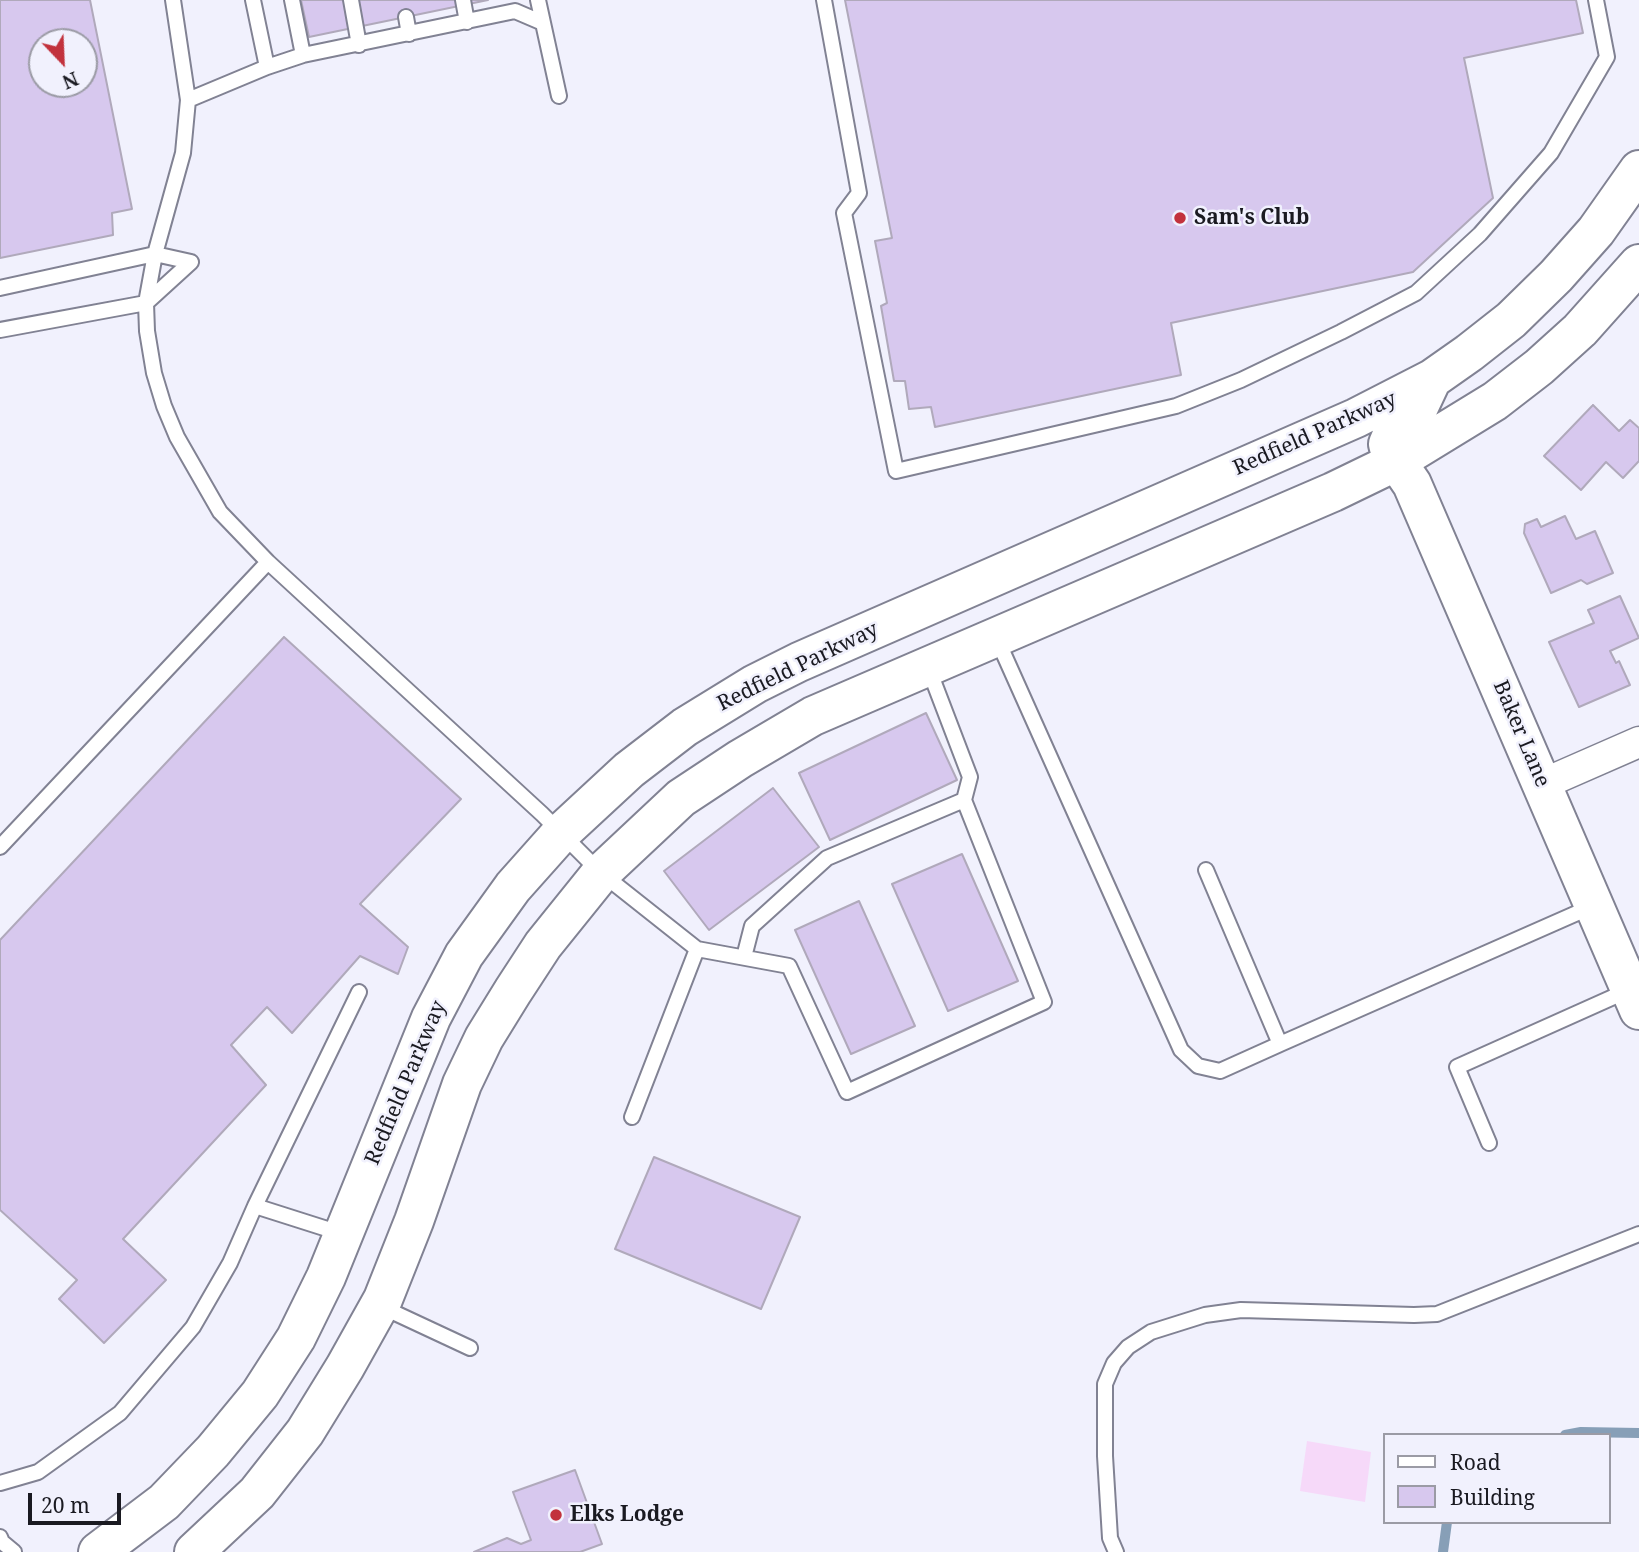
<!DOCTYPE html>
<html>
<head>
<meta charset="utf-8">
<style>
  body { margin:0 }
  #map { position:relative; width:1639px; height:1552px; overflow:hidden; background:#f1f1fd; font-family:"Noto Serif",serif }
  canvas { display:block }
  .legend { position:absolute; left:1383px; top:1433px; width:228px; height:91px; box-sizing:border-box; background:#f1f1fd; border:2px solid #9b9ba5; margin:0; padding:9px 12px; list-style:none; font-size:21px; color:#1a1a21 }
  .legend li { display:flex; align-items:center; gap:14px; height:35px }
  .legend b { width:35px; border:2px solid #9b9ba5 }
  .north { position:absolute; left:28px; top:28px; width:70px; height:70px; box-sizing:border-box; background:#f1f1fd; border:2px solid #9b9ba5; border-radius:50%; rotate:157deg; font-size:19px; font-weight:700; line-height:28px; text-align:center; color:#1a1a21 }
  .north::after { content:''; display:block; margin:auto; width:24px; height:32px; background:#c2323d; clip-path:polygon(50% 0,100% 100%,50% 72%,0 100%) }
  .scale { position:absolute; left:28px; top:1493px; width:93px; height:32px; box-sizing:border-box; border:4px solid #1a1a21; border-top:0; padding-left:9px; font-size:21px; line-height:24px; white-space:nowrap; color:#1a1a21; -webkit-text-stroke:5px #f1f1fd; paint-order:stroke }
</style>
</head>
<body>
<div id="map">
<canvas width="1639" height="1552"></canvas>
<ul class="legend">
<li><b style="height:9px;background:#fff"></b>Road</li>
<li><b style="height:19px;background:#d7c8ee"></b>Building</li>
</ul>
<div class="north">N</div>
<div class="scale">20 m</div>
</div>
<script>
const c = document.querySelector('canvas').getContext('2d');
c.lineJoin = 'round';
function fillPath(path, color) { c.fillStyle = color; c.fill(path, 'evenodd'); }
const shape = rows => new Path2D(rows.map(r => 'M' + r).join(''));
function trace(path, color, width, dash) { c.strokeStyle = color; c.lineWidth = width; c.lineCap = dash ? 'butt' : 'round'; c.setLineDash(dash || []); c.stroke(path); }
function write(font, color, halo, rows, align = 'center') {
  c.font = font + ' "Noto Serif",serif'; c.lineWidth = 5; c.setLineDash([]); c.textBaseline = 'middle'; c.strokeStyle = halo; c.fillStyle = color; for (const [text, x, y, turn = 0] of rows) {
    c.save(); c.translate(x, y); c.rotate((+turn || 0) * Math.PI / 180); c.textAlign = isNaN(turn) ? turn : align; if (halo) c.strokeText(text, 0, 0); c.fillText(text, 0, 0); c.restore();
  }
}
fillPath(shape([
  [1307,1441,1371,1452,1365,1502,1300,1491]
]), '#f6d9f9');
trace(shape([
  [1565,1435,1581,1432,1639,1433],
  [1443,1552,1447,1522]
]), '#879fb7', 10);
const building = shape([
  [0,0,90,0,132,209,112,213,113,235,0,258,0,0],
  [42,42,84,42,84,84,42,84,42,42],
  [301,0,488,0,309,37,301,0],
  [845,0,1576,0,1583,33,1464,58,1493,198,1413,272,1171,323,1181,375,935,427,931,407,909,409,905,381,894,381,881,306,887,303,875,241,892,238,845,0],
  [1593,405,1619,431,1630,420,1639,428,1639,461,1623,478,1606,462,1581,490,1544,456,1593,405],
  [1565,516,1576,539,1595,531,1613,573,1587,584,1581,580,1551,593,1524,533,1525,524,1537,519,1541,527,1565,516],
  [1620,596,1639,638,1610,651,1616,663,1619,661,1630,685,1579,707,1549,642,1594,623,1588,610,1620,596],
  [284,637,461,799,360,904,408,947,398,974,360,956,292,1033,267,1007,231,1045,266,1085,123,1239,166,1280,104,1343,59,1299,77,1280,0,1210,0,940,284,637],
  [926,713,957,780,830,840,799,773,926,713],
  [773,788,819,847,709,930,664,871,773,788],
  [962,854,1018,981,948,1011,892,884,962,854],
  [859,901,915,1026,851,1054,795,930,859,901],
  [654,1157,800,1217,761,1309,615,1249,654,1157],
  [575,1470,602,1544,580,1552,474,1552,507,1538,521,1544,531,1540,513,1492,575,1470]
]);
fillPath(building, '#d7c8ee');
trace(building, '#b0a9bb', 2);
const lane = shape([
  [173,0,188,100,183,153,155,254,146,303,147,331,154,373,164,406,177,437,220,512,268,562,542,814,601,873,697,949,632,1117],
  [253,0,267,67],
  [292,0,303,55],
  [351,0,359,45],
  [463,0,467,22],
  [538,0,559,96],
  [824,0,859,193,844,213,896,471,1176,406,1241,380,1341,332,1416,293,1480,234,1551,153,1607,57,1596,0],
  [406,17,409,34],
  [188,100,267,67,303,55,515,11,543,23],
  [0,288,155,254,191,262],
  [0,330,146,303,191,262],
  [997,639,1181,1050,1198,1066,1220,1071,1280,1044],
  [928,667,970,777,964,800],
  [0,847,268,562],
  [1206,870,1280,1044,1593,906],
  [697,949,789,966,847,1092,1044,1002,964,800,827,858,752,926,744,957],
  [1489,1143,1457,1067,1629,990],
  [255,1206,359,992],
  [380,1306,470,1348],
  [0,1483,38,1472,120,1413,193,1327,230,1263,255,1206,343,1234],
  [0,1537,2,1542,14,1552],
  [1116,1552,1110,1538,1105,1456,1105,1384,1114,1363,1128,1347,1151,1332,1205,1315,1241,1310,1414,1315,1437,1314,1639,1234]
]);
const street = shape([
  [1543,784,1639,742]
]);
const secondary = shape([
  [1431,381,1416,413,1391,437,1388,444,1390,452,1412,484,1639,1010],
  [98,1552,164,1502,213,1451,260,1394,296,1338,326,1277,431,1018,464,955,513,887,562,832,629,770,685,727,755,684,799,662,1356,418,1432,379,1469,353,1511,320,1556,276,1596,231,1639,170],
  [194,1552,257,1493,305,1432,345,1367,383,1299,414,1221,462,1084,484,1038,513,991,543,945,601,873,681,798,740,759,813,716,1333,492,1397,461,1495,401,1539,367,1580,330,1639,264]
]);
trace(lane, '#818293', 18);
trace(street, '#818293', 33);
trace(secondary, '#818293', 42);
trace(lane, '#fff', 14);
trace(street, '#fff', 30);
trace(secondary, '#fff', 38);
for (const [x, y, r, color] of [
  [1180,218,7,"#c2323d"],
  [556,1515,7,"#c2323d"]
]) { const dot = new Path2D(); dot.arc(x, y, r, 0, 2 * Math.PI); c.fillStyle = color; c.fill(dot); trace(dot, '#f1f1fd', 2.5); }
write('bold 21px', '#1a1a21', '#f1f1fd', [
  ["Sam's Club",1194,218],
  ["Elks Lodge",570,1515]
], 'left');
write('21px', '#1a1a21', '#f1f1fd', [
  ["Redfield Parkway",1315,434,-24],
  ["Redfield Parkway",798,667,-26],
  ["Baker Lane",1521,734,67],
  ["Redfield Parkway",406,1083,-67]
]);
</script>
</body>
</html>
